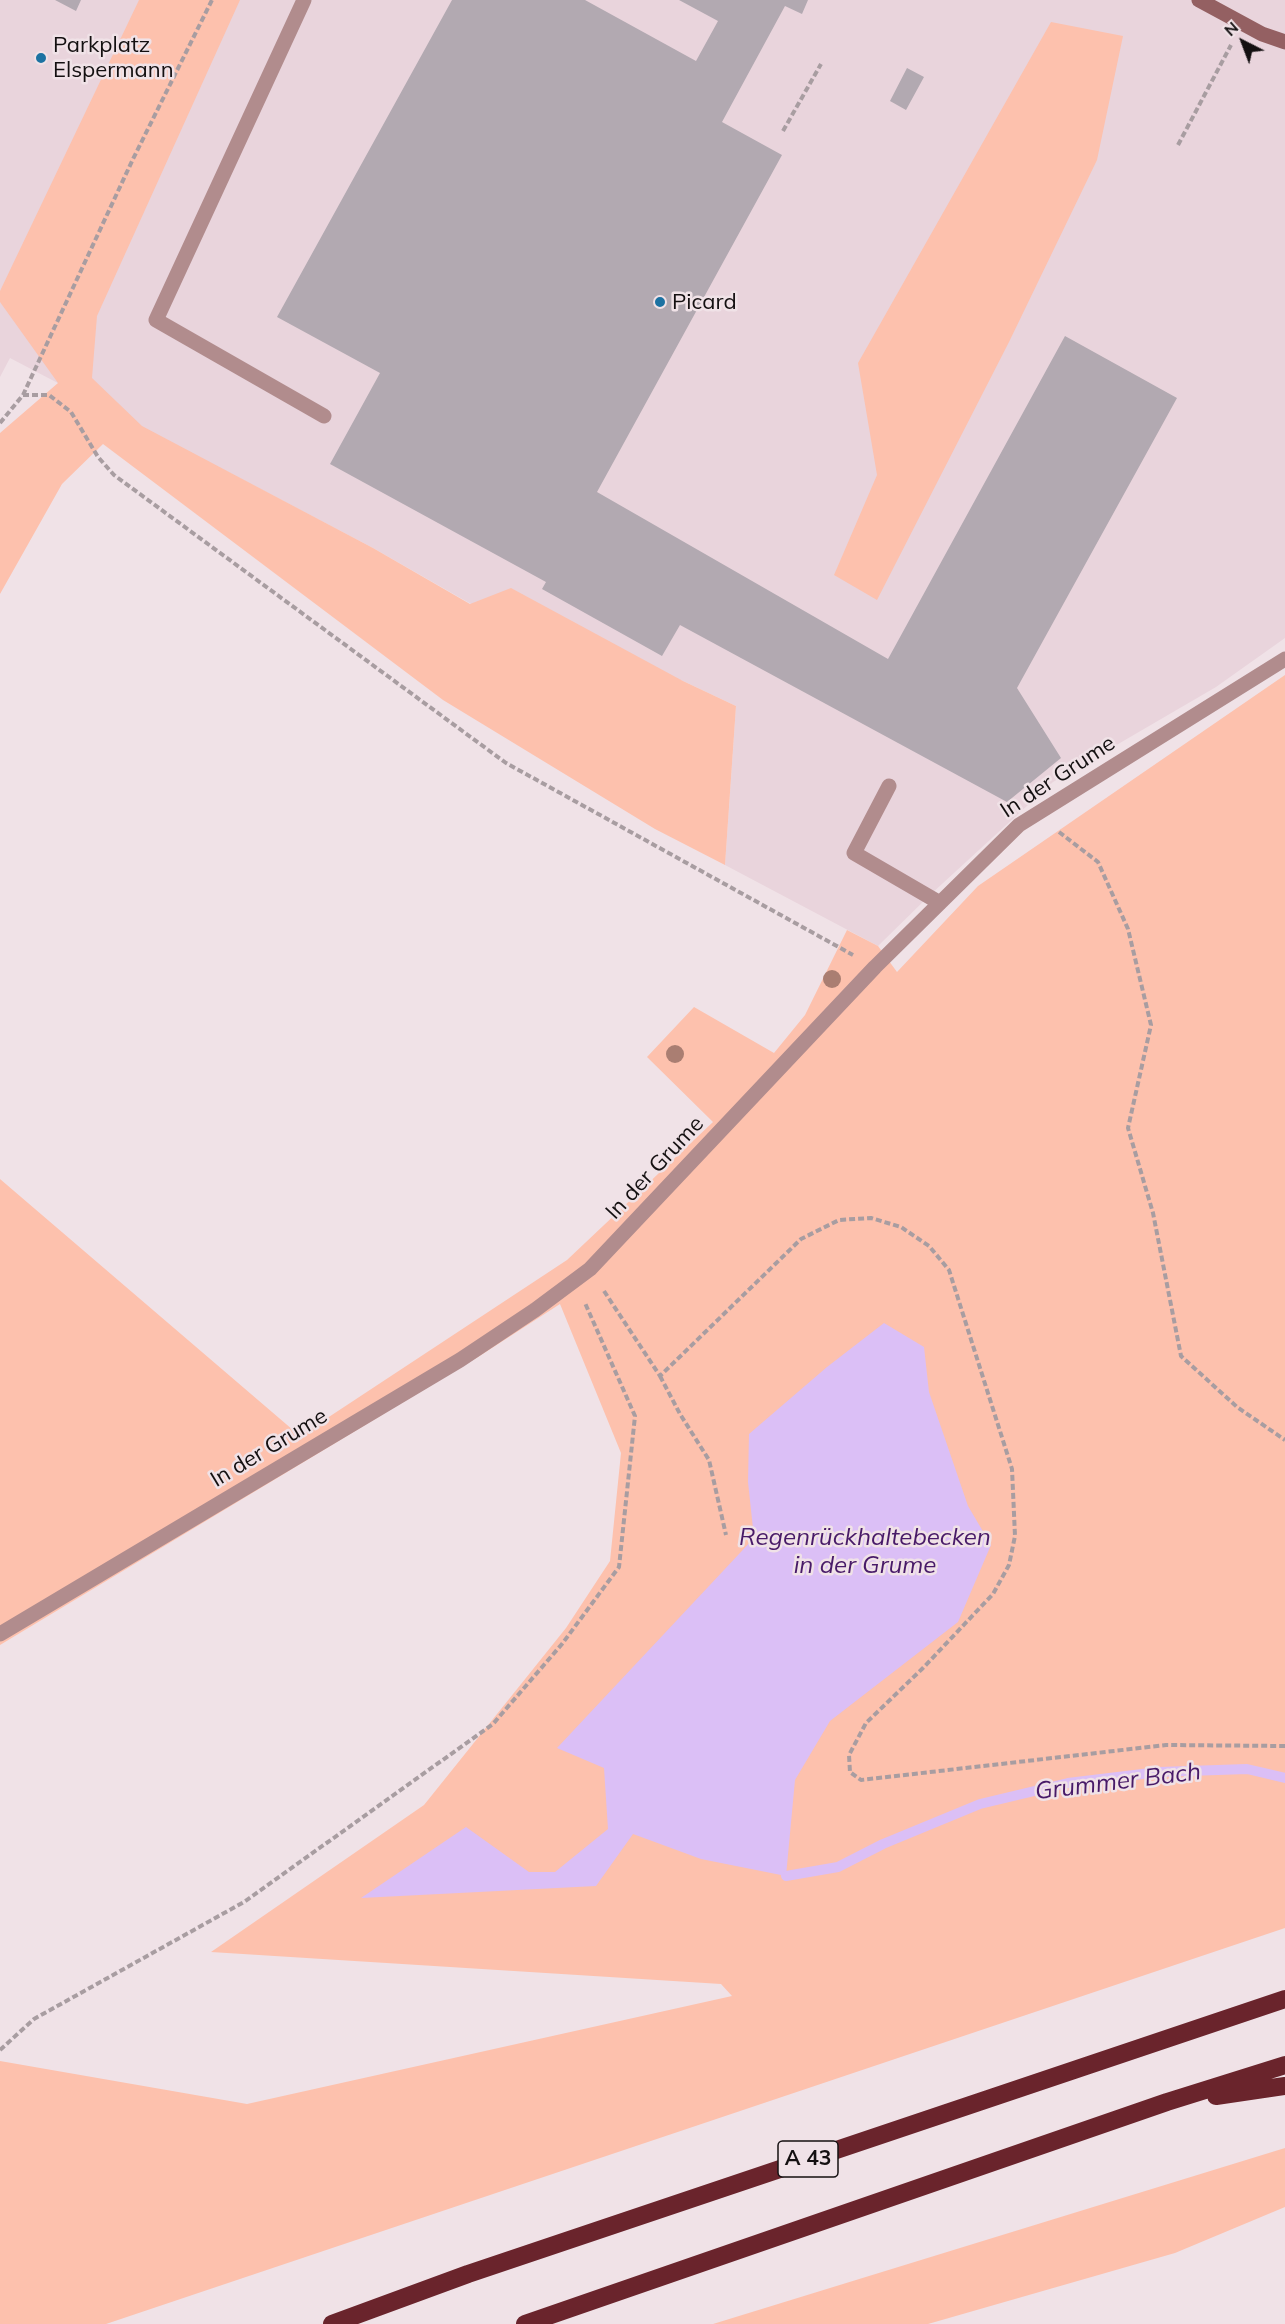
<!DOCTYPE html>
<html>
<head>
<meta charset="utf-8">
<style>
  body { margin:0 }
  #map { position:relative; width:1285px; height:2324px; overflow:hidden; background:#f0e2e7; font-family:Mulish,sans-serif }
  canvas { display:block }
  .north { position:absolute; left:1213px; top:12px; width:60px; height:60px; -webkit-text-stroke:4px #f0e2e7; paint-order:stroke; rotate:318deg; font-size:16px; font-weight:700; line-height:24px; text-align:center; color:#141011 }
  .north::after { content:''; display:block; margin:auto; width:21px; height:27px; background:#141011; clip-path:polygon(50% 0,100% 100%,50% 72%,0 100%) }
</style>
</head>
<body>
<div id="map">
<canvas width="1285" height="2324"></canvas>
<div class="north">N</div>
</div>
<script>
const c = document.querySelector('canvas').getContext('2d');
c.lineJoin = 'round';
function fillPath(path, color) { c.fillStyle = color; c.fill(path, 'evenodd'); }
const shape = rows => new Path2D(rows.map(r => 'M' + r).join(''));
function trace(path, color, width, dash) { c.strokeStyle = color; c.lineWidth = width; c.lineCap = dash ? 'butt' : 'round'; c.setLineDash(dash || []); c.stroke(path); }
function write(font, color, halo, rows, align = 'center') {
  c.font = font + ' Mulish,sans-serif'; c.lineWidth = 5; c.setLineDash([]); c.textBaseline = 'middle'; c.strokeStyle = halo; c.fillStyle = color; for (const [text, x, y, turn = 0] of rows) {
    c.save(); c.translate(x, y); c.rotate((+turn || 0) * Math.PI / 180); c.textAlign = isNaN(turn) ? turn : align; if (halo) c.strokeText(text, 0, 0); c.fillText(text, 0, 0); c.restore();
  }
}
fillPath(shape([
  [0,0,1285,0,1285,638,1216,687,1053,782,930,895,878,946,725,865,736,706,683,681,471,604,373,548,10,358,0,377]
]), '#e9d4dc');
fillPath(shape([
  [139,0,240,0,97,316,92,378,142,426,373,548,470,604,511,588,683,681,736,706,725,865,655,829,443,700,103,444,62,484,0,594,0,433,58,383,0,302,0,291],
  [1051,22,1123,36,1097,160,1009,342,877,600,834,575,877,475,858,363],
  [1285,675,1285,1928,106,2324,0,2324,0,2061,247,2104,732,1996,721,1984,211,1952,424,1805,566,1628,610,1561,621,1453,560,1304,478,1357,0,1645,0,1179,300,1436,567,1260,713,1122,647,1057,694,1007,774,1053,805,1015,847,930,878,946,897,972,978,886],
  [1285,2148,1285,2207,1175,2253,928,2324,713,2324]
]), '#fdc1ad');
fillPath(shape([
  [884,1323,924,1347,929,1392,968,1506,991,1545,958,1622,830,1721,795,1780,786,1876,701,1859,633,1834,596,1886,361,1898,466,1827,529,1872,555,1872,608,1829,604,1768,557,1748,754,1538,748,1482,749,1434,827,1367]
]), '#dbbff6');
trace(shape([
  [786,1876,838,1867,883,1844,980,1804,1068,1783,1159,1772,1247,1769,1285,1778]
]), '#dbbff6', 10);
fillPath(shape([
  [55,0,81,0,76,11],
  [452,0,585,0,696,61,718,21,679,0,808,0,802,14,785,6,722,122,782,155,597,492,888,659,1065,336,1177,398,1017,688,1061,758,1007,802,680,625,662,656,542,589,546,582,330,464,380,373,277,317],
  [907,68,924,77,906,110,890,101]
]), '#b2a9b1');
trace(shape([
  [783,131,821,64],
  [1178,145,1231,45],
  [23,395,49,395,71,412,98,457,114,475,506,763,853,955],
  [0,423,23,395,133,159,212,0],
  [1059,832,1098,862,1128,929,1151,1025,1128,1128,1153,1213,1181,1356,1237,1407,1285,1440],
  [604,1291,660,1376,801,1239,839,1220,871,1218,901,1227,929,1246,949,1270,1012,1469,1015,1536,1009,1565,993,1594,923,1668,866,1723,849,1755,850,1772,861,1780,1166,1745,1285,1746],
  [660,1376,680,1414,709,1460,726,1535],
  [0,2050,34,2019,244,1902,493,1724,562,1644,619,1567,635,1416,585,1303]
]), '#a89da1', 4, [6, 3]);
trace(shape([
  [304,0,156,320,324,416],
  [889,786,854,853,940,903],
  [0,1634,460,1360,535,1310,590,1269,875,967,1019,825,1285,659]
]), '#b18c8d', 15);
trace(shape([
  [1199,0,1262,34,1285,42]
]), '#946062', 15);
trace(shape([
  [1216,2096,1285,2086],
  [332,2324,468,2274,1285,1999],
  [525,2324,1167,2102,1285,2065]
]), '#6a242c', 18);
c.fillStyle = '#aa7e72';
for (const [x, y] of [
  [832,979],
  [675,1054]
]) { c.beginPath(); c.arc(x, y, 9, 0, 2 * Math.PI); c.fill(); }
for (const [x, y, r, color] of [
  [41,58,6,"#1c72a2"],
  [660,302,6,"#1c72a2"]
]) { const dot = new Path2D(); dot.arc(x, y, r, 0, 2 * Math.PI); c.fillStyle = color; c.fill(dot); trace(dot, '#f0e2e7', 2); }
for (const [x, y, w] of [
  [808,2159,60]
]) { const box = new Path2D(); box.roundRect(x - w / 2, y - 18, w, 36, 4.5); c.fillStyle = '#f0e2e7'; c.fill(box); trace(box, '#141011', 1.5); }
write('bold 21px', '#141011', null, [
  ["A 43",808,2159]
]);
write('22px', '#141011', '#f0e2e7', [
  ["Parkplatz",53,45],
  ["Elspermann",53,70],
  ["Picard",672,302]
], 'left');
write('22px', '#141011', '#f0e2e7', [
  ["In der Grume",1058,777,-33],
  ["In der Grume",655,1168,-47],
  ["In der Grume",269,1448,-31]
]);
write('italic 24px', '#481a68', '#f0e2e7', [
  ["Regenrückhaltebecken",865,1538],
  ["in der Grume",865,1566],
  ["Grummer Bach",1118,1782,-7]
]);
</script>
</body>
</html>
